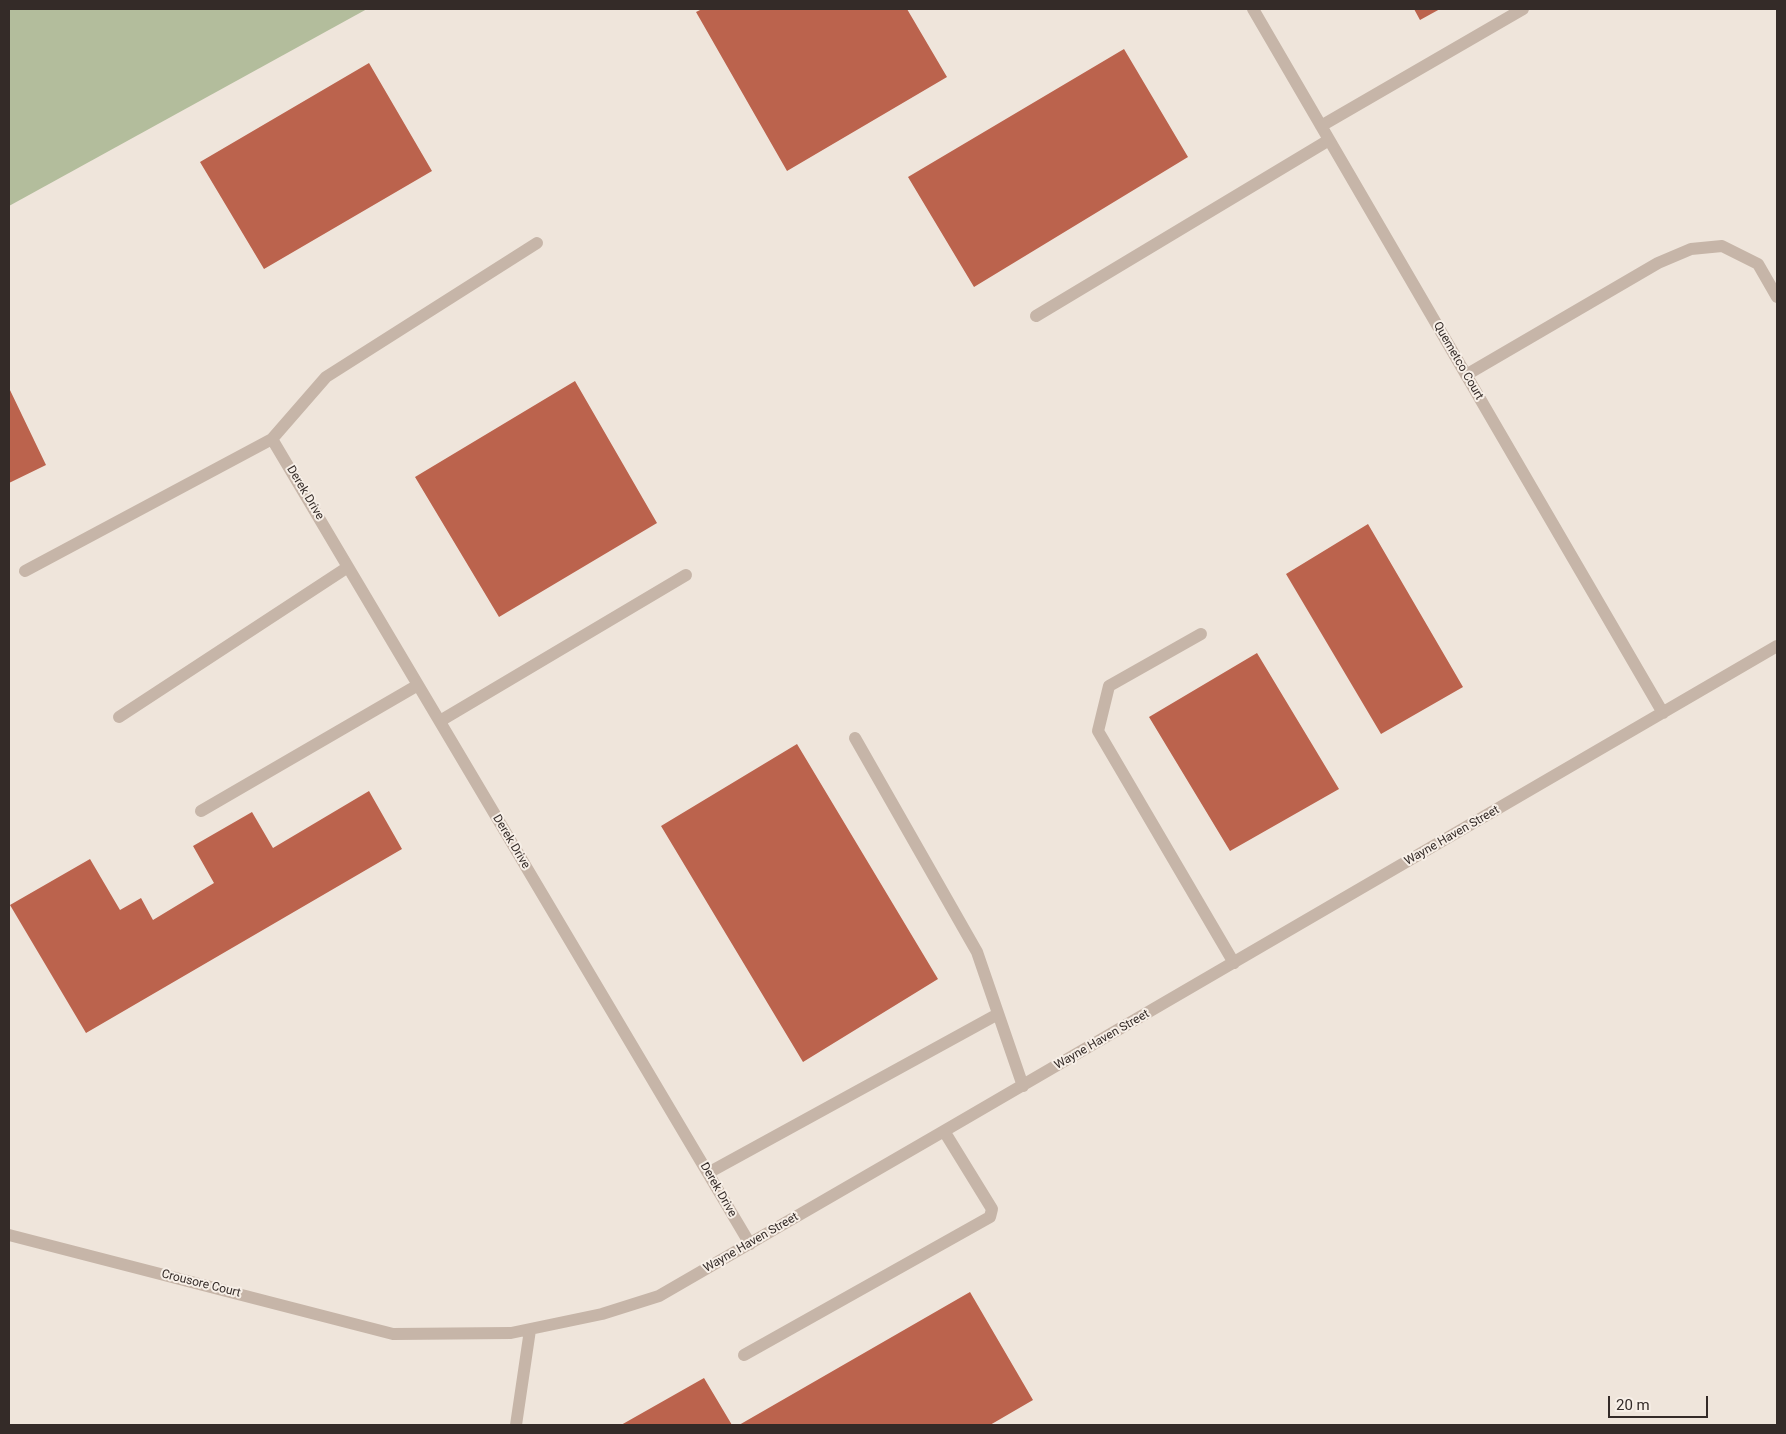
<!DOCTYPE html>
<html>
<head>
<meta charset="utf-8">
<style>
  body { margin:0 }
  #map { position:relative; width:1786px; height:1434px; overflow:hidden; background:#efe5db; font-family:Roboto,sans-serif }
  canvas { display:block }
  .frame { position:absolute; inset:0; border:10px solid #342b28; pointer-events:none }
  .scale { position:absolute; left:1608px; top:1396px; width:100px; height:22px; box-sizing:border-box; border:2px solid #342b28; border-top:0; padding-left:6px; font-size:15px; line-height:18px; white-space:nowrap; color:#342b28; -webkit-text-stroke:4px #f7efe7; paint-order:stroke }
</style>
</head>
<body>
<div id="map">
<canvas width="1786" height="1434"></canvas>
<div class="frame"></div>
<div class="scale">20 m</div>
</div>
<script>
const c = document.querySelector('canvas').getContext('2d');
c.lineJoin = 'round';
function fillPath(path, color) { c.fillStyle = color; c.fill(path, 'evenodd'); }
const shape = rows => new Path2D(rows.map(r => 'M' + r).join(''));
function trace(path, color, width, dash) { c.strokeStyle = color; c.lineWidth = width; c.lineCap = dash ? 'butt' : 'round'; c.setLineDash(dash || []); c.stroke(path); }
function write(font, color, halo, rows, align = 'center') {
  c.font = font + ' Roboto,sans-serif'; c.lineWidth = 4; c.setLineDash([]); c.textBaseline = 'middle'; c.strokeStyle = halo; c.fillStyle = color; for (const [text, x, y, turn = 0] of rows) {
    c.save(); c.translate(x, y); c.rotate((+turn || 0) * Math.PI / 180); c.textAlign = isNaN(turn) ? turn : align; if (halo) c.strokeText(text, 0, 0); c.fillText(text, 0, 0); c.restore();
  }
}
fillPath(shape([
  [9,9,367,9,9,206]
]), '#b3bd9c');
fillPath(shape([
  [702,9,907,9,947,77,787,171,696,12],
  [1414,9,1440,9,1420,20],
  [1124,49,1188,157,974,287,908,177],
  [369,63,432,171,264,269,200,162],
  [575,381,657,523,499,617,415,477],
  [9,388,46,465,9,483],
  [1368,524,1463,687,1381,734,1286,574],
  [1257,653,1339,789,1230,851,1149,717],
  [797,744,938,979,803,1062,661,826],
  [369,791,402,849,86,1033,10,905,90,859,120,910,141,898,153,920,214,883,193,846,252,812,273,848],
  [970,1292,1033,1400,990,1425,739,1425],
  [704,1378,732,1425,621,1425]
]), '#bb634d');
trace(shape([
  [1253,9,1663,713],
  [1321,126,1523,9],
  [1036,316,1329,140],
  [1466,375,1658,263,1691,249,1722,246,1758,264,1777,297],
  [272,439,750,1244],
  [25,571,272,439,326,377,537,243],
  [1201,634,1109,686,1098,731,1234,963],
  [119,717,348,567],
  [440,721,686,575],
  [855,738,977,952,1023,1086],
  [201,811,418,685],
  [708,1173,998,1014],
  [9,1235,393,1334,511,1333,602,1314,659,1296,944,1131,1777,646],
  [744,1355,990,1217,992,1209,944,1131],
  [516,1425,530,1330]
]), '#c6b5a8', 12);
write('12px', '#342b28', '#f7efe7', [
  ["Quemetco Court",1458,361,60],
  ["Derek Drive",305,493,59],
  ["Wayne Haven Street",1452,836,-30],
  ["Derek Drive",511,842,59],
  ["Wayne Haven Street",1102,1040,-30],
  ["Derek Drive",718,1190,60],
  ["Wayne Haven Street",751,1243,-30],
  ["Crousore Court",201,1284,14]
]);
</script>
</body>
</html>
